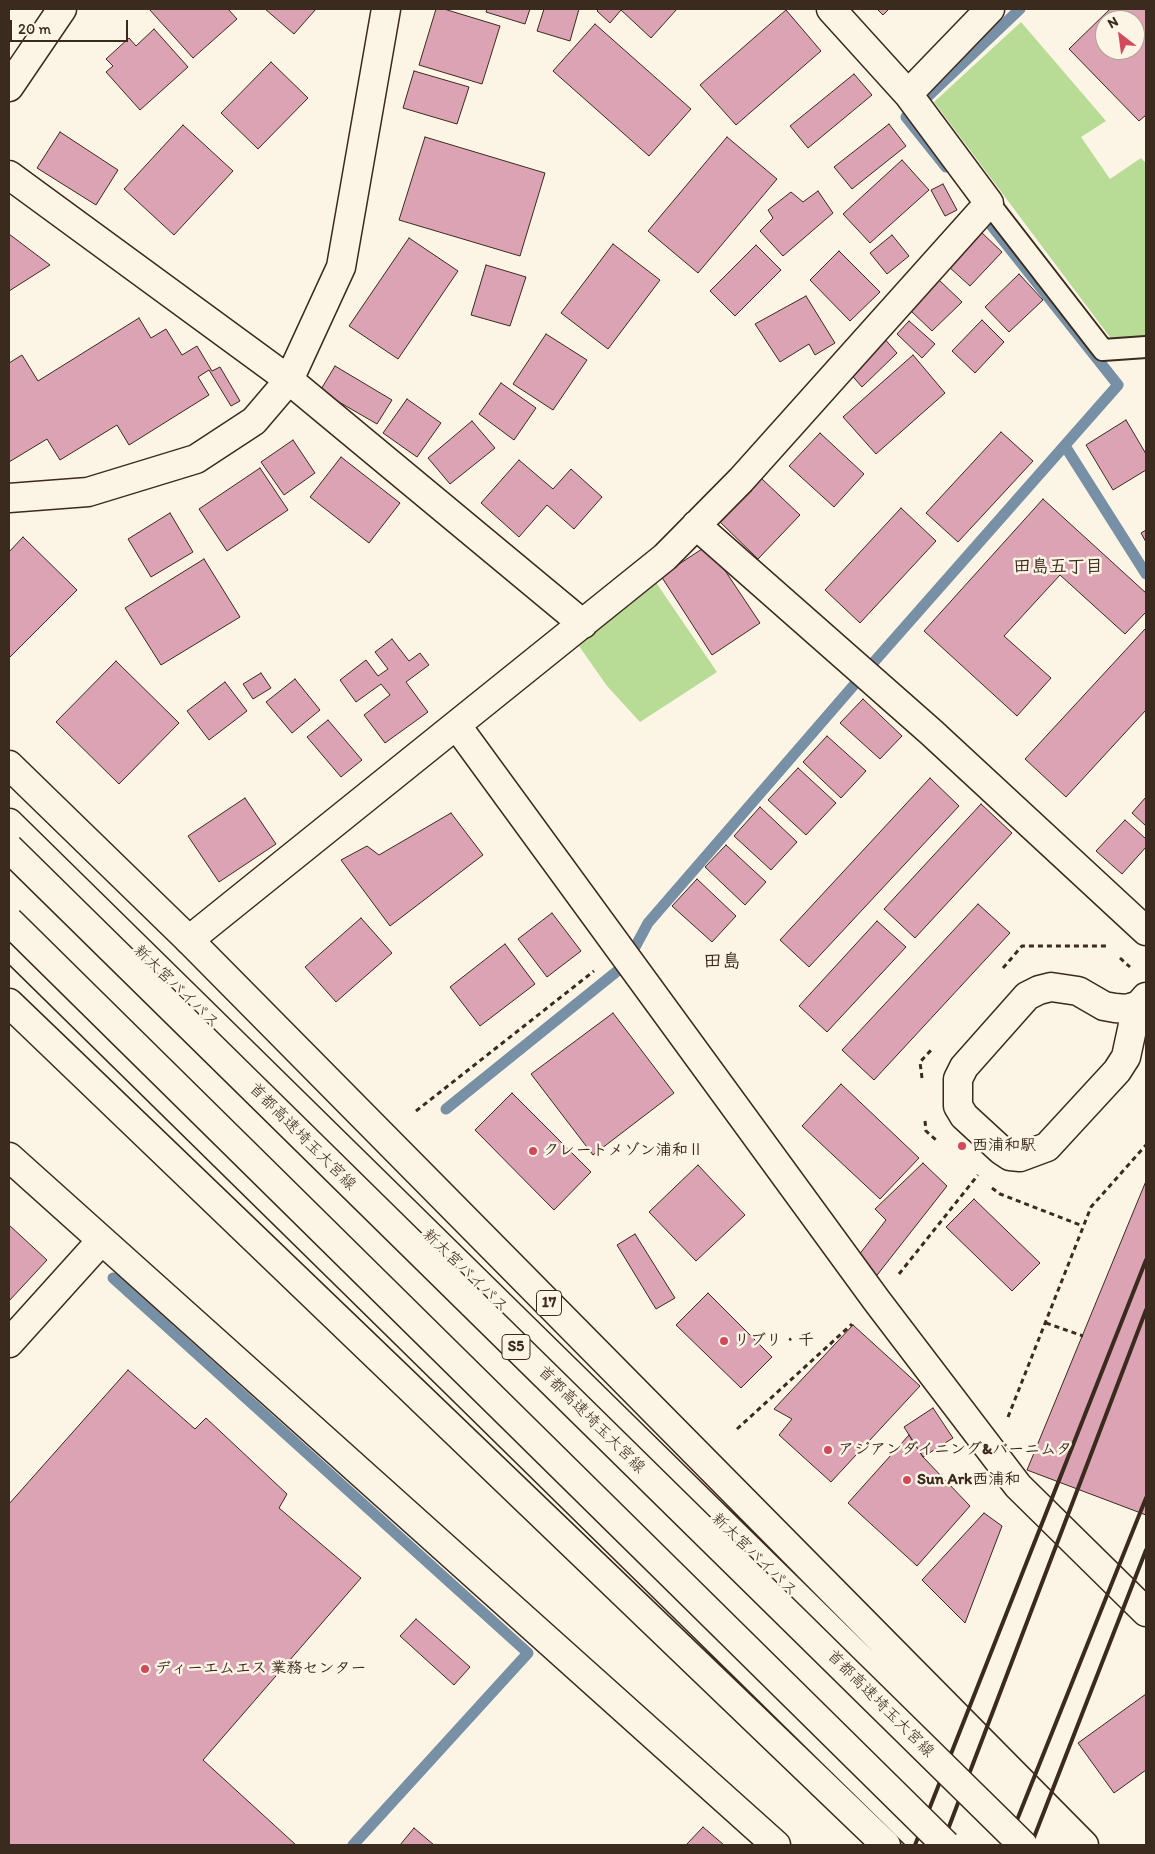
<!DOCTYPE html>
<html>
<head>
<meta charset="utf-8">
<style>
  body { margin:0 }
  #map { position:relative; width:1155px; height:1854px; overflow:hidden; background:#fcf5e5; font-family:Itim,sans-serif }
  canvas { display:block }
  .frame { position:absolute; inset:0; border:10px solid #3b2a1e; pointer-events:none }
  .north { position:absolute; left:1095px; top:10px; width:50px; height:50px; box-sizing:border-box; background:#fcf5e5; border:1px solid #afa495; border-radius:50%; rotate:330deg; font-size:14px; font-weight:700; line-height:20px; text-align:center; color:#3b2a1e }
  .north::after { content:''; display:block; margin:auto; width:18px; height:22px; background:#d1495b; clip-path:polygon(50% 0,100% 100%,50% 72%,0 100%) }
  .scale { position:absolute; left:10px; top:20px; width:118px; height:22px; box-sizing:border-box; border:2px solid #3b2a1e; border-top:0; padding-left:6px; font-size:15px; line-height:18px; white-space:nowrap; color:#3b2a1e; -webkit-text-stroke:4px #fcf5e5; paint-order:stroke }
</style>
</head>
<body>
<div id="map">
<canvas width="1155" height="1854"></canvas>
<div class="frame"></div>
<div class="north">N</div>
<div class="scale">20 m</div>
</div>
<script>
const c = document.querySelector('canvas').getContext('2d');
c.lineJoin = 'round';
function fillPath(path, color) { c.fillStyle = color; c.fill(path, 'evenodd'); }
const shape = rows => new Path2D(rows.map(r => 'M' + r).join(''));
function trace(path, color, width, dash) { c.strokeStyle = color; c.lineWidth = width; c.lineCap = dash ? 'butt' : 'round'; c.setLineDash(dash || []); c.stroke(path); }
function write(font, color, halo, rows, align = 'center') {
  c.font = font + ' Itim,"Klee One",sans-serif'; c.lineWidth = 5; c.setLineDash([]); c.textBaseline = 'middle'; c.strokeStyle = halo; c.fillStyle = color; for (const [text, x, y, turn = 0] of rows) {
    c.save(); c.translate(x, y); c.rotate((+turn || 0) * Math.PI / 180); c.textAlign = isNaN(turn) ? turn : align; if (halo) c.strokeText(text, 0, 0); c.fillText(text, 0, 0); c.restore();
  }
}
fillPath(shape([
  [1021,22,1106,121,1081,137,1110,179,1141,158,1146,163,1146,340,1115,344,934,102],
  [655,581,717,672,640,722,607,686,579,646]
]), '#b8dc96');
trace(shape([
  [946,167,906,117,1020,9],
  [1065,446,1146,574],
  [446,1109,626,964,648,923,873,663,1118,385,980,211],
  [113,1278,528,1653,353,1845]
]), '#7890a5', 11);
const building = shape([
  [149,9,228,9,237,19,193,58,149,9],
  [265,9,316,9,294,34,265,9],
  [436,9,444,9,500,26,482,84,419,65,436,9],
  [487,9,530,9,525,24,486,12,487,9],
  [544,9,579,9,570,41,537,31,544,9],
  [599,9,677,9,651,38,621,10,610,23,597,11,599,9],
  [877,9,889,9,883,15,877,9],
  [1110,9,1146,9,1146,115,1139,121,1069,49,1110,9],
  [1105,20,1135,20,1135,50,1105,50,1105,20],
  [786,10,821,51,736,125,700,85,786,10],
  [595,24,691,109,649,156,553,71,595,24],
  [154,29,188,67,140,110,106,72,113,66,106,59,129,38,136,46,154,29],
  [271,62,308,98,258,149,221,113,271,62],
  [414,71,469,87,457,124,403,108,414,71],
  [854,74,872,95,808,148,790,126,854,74],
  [889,124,906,146,852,189,834,167,889,124],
  [183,125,233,171,174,235,124,189,183,125],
  [60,132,118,170,96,205,37,168,60,132],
  [425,137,545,173,520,256,399,220,425,137],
  [727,137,777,179,698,273,648,231,727,137],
  [902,160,929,190,870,243,843,214,902,160],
  [943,184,957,210,945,216,931,190,943,184],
  [818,191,833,213,783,256,760,231,773,218,768,210,791,192,803,202,818,191],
  [981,232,1002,252,970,286,948,266,981,232],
  [9,234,50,265,9,291,9,234],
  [892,235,909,256,887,274,870,253,892,235],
  [409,238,458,271,398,359,349,326,409,238],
  [613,244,660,280,608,349,561,313,613,244],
  [756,245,781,270,735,316,710,291,756,245],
  [839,251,880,292,850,321,810,280,839,251],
  [486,265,526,277,510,326,471,315,486,265],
  [1019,274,1043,300,1009,332,985,307,1019,274],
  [939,280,962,302,932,331,910,310,939,280],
  [806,296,835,343,815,355,809,344,780,362,755,324,806,296],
  [139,318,151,338,166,329,182,355,197,346,212,371,220,367,240,401,231,406,209,370,198,377,209,395,129,445,117,425,60,460,47,439,9,462,9,363,22,355,38,381,139,318],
  [982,320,1004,342,975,373,952,351,982,320],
  [909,321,935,344,922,358,897,334,909,321],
  [546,334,587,360,553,410,513,384,546,334],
  [883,337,897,353,862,387,848,371,883,337],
  [913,355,945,393,876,454,843,417,913,355],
  [335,366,392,400,377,424,320,391,335,366],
  [501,383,536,408,514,440,479,414,501,383],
  [407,399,441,423,417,457,383,433,407,399],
  [1126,420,1146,454,1146,470,1113,490,1086,445,1126,420],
  [472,421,495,448,450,484,428,458,472,421],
  [1001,432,1033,461,958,542,926,513,1001,432],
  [820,433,864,474,834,507,789,466,820,433],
  [293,440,315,473,284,495,261,462,293,440],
  [341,457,400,503,369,543,310,497,341,457],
  [519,460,553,489,571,469,602,497,574,529,547,505,519,537,481,503,519,460],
  [260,468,288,510,227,551,199,509,260,468],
  [761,478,800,515,758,559,719,521,761,478],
  [1043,499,1146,593,1146,612,1125,634,1060,575,1004,636,1051,678,1017,716,924,631,1043,499],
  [901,508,936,541,860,623,825,590,901,508],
  [170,513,193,552,151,577,128,539,170,513],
  [1146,530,1146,542,1141,533,1146,530],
  [23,537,77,590,9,658,9,552,23,537],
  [708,545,760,623,712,655,661,576,708,545],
  [204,559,240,617,161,665,125,608,204,559],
  [1146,628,1146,710,1066,797,1025,759,1146,628],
  [392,639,409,661,420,653,429,665,406,682,428,712,385,743,364,715,390,695,381,684,356,702,340,680,366,660,378,676,388,669,375,652,392,639],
  [116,661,179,723,119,784,56,722,116,661],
  [261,673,271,688,253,699,243,684,261,673],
  [295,679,320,710,292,733,266,702,295,679],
  [225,682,247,711,209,740,187,711,225,682],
  [863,699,902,736,880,759,840,723,863,699],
  [328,720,362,760,341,777,307,737,328,720],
  [827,736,866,771,841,798,803,762,827,736],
  [798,768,836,803,806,835,768,800,798,768],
  [930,778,959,806,809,967,780,940,930,778],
  [1146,797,1146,826,1132,813,1146,797],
  [245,798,276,844,219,882,188,836,245,798],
  [981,804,1012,833,915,938,884,909,981,804],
  [760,807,797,842,771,870,734,836,760,807],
  [451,813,483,855,390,926,341,860,367,846,379,855,451,813],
  [1125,820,1146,839,1146,847,1122,874,1096,851,1125,820],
  [726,845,766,882,745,905,705,867,726,845],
  [697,879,736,916,712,942,672,906,697,879],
  [978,904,1010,933,874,1080,842,1050,978,904],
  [552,913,581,951,547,977,518,939,552,913],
  [361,918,392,953,336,1002,305,967,361,918],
  [877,921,906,947,827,1032,799,1006,877,921],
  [505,944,535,984,480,1026,450,987,505,944],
  [613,1013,674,1093,593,1155,531,1074,613,1013],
  [841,1084,919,1158,880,1199,802,1126,841,1084],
  [512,1093,591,1172,554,1210,475,1130,512,1093],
  [923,1163,947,1186,874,1279,855,1260,886,1220,875,1209,923,1163],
  [698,1165,745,1215,696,1261,649,1212,698,1165],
  [1146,1181,1146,1515,1027,1470,1146,1181],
  [974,1199,1040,1263,1012,1291,946,1227,974,1199],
  [9,1225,47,1260,9,1301,9,1225],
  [635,1234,675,1298,656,1309,617,1245,635,1234],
  [708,1293,772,1357,741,1388,676,1325,708,1293],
  [853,1325,920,1386,831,1482,779,1435,792,1419,774,1409,853,1325],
  [128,1370,195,1429,206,1418,287,1494,279,1508,361,1578,203,1760,296,1845,9,1845,9,1504,128,1370],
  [933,1408,953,1438,923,1457,904,1427,933,1408],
  [909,1435,923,1457,970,1506,917,1566,848,1503,909,1435],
  [984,1513,1002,1526,965,1623,922,1580,984,1513],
  [416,1619,470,1667,454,1685,400,1636,416,1619],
  [1146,1694,1146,1770,1114,1793,1078,1743,1146,1694],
  [703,1827,724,1845,686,1845,703,1827],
  [414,1828,434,1845,400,1845,414,1828]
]);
fillPath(building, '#dba3b4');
trace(building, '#3b2a1e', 1);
const service = shape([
  [989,203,1103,350,1146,347]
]);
const minor = shape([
  [908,94,990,9],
  [9,175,289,380,583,624],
  [9,498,88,492,196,459,254,421,289,380,341,267,386,9],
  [696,525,931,732,1146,931],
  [457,726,877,1301,1018,1486,1146,1612],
  [189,940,665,557,741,480,989,203,908,94,831,9],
  [1139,1005,1127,1009,1115,1008,1104,1006,1078,991,1051,987,1039,990,1027,996,964,1067,958,1079,958,1106,964,1116,1001,1150,1010,1156,1020,1157,1047,1147,1117,1071,1126,1057,1134,1020,1139,1005,1146,997],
  [9,1157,776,1845],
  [9,1343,101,1241]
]);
const primary = shape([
  [9,87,62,9]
]);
const trunk = shape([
  [9,765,189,940,1084,1845],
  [9,823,1050,1845],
  [9,944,922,1841],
  [9,1003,886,1845]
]);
trace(service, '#3b2a1e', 24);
trace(minor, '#3b2a1e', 31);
trace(primary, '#3b2a1e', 31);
trace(trunk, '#3b2a1e', 31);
trace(shape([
  [1120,958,1130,967],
  [1003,968,1022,946,1109,946],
  [922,1078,920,1062,933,1048],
  [416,1111,594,971],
  [925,1121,926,1131,936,1140],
  [992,1188,1000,1194,1083,1226],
  [899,1274,978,1175],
  [1046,1323,1083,1336],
  [1008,1417,1091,1207,1146,1145],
  [737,1429,852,1324]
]), '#3b2a1e', 3, [5, 4]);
trace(service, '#fcf5e5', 20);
trace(minor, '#fcf5e5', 28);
trace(primary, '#fcf5e5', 28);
trace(trunk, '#fcf5e5', 28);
trace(shape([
  [915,1845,1146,1260],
  [942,1845,1146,1310],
  [1007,1845,1146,1498],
  [1031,1845,1146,1550]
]), '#3b2a1e', 4);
const motorwayBridge = shape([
  [9,848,1023,1845],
  [9,921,946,1845]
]);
trace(motorwayBridge, '#3b2a1e', 31, []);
trace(motorwayBridge, '#fcf5e5', 28);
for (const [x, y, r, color] of [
  [962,1146,5,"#d1495b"],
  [533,1151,5,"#d1495b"],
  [724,1341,5,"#d1495b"],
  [828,1450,5,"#d1495b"],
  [907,1480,5,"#d1495b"],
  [145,1669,5,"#d1495b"]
]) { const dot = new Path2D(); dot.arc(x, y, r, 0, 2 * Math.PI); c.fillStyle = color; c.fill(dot); trace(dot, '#fcf5e5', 2); }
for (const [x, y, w] of [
  [549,1303,25],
  [516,1347,28]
]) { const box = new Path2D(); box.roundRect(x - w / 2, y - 12.5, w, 25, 4); c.fillStyle = '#fcf5e5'; c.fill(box); trace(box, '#3b2a1e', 1); }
write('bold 15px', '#3b2a1e', null, [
  ["17",549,1303],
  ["S5",516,1347]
]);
write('16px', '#3b2a1e', '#fcf5e5', [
  ["新大宮バイパス",176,987,44],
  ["首都高速埼玉大宮線",302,1137,45],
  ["新大宮バイパス",465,1271,44],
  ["首都高速埼玉大宮線",591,1420,45],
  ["新大宮バイパス",754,1555,44],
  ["首都高速埼玉大宮線",880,1704,45]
]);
write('bold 16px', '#3b2a1e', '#fcf5e5', [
  ["西浦和駅",972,1146],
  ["クレートメゾン浦和Ⅱ",543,1151],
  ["リブリ・千",734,1341],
  ["アジアンダイニング&バーニムタ",838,1450],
  ["Sun Ark西浦和",917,1480],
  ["ディーエムエス 業務センター",155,1669]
], 'left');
write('bold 18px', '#3b2a1e', '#fcf5e5', [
  ["田島五丁目",1058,567]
]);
write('bold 19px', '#3b2a1e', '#fcf5e5', [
  ["田島",722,962]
]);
</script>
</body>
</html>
